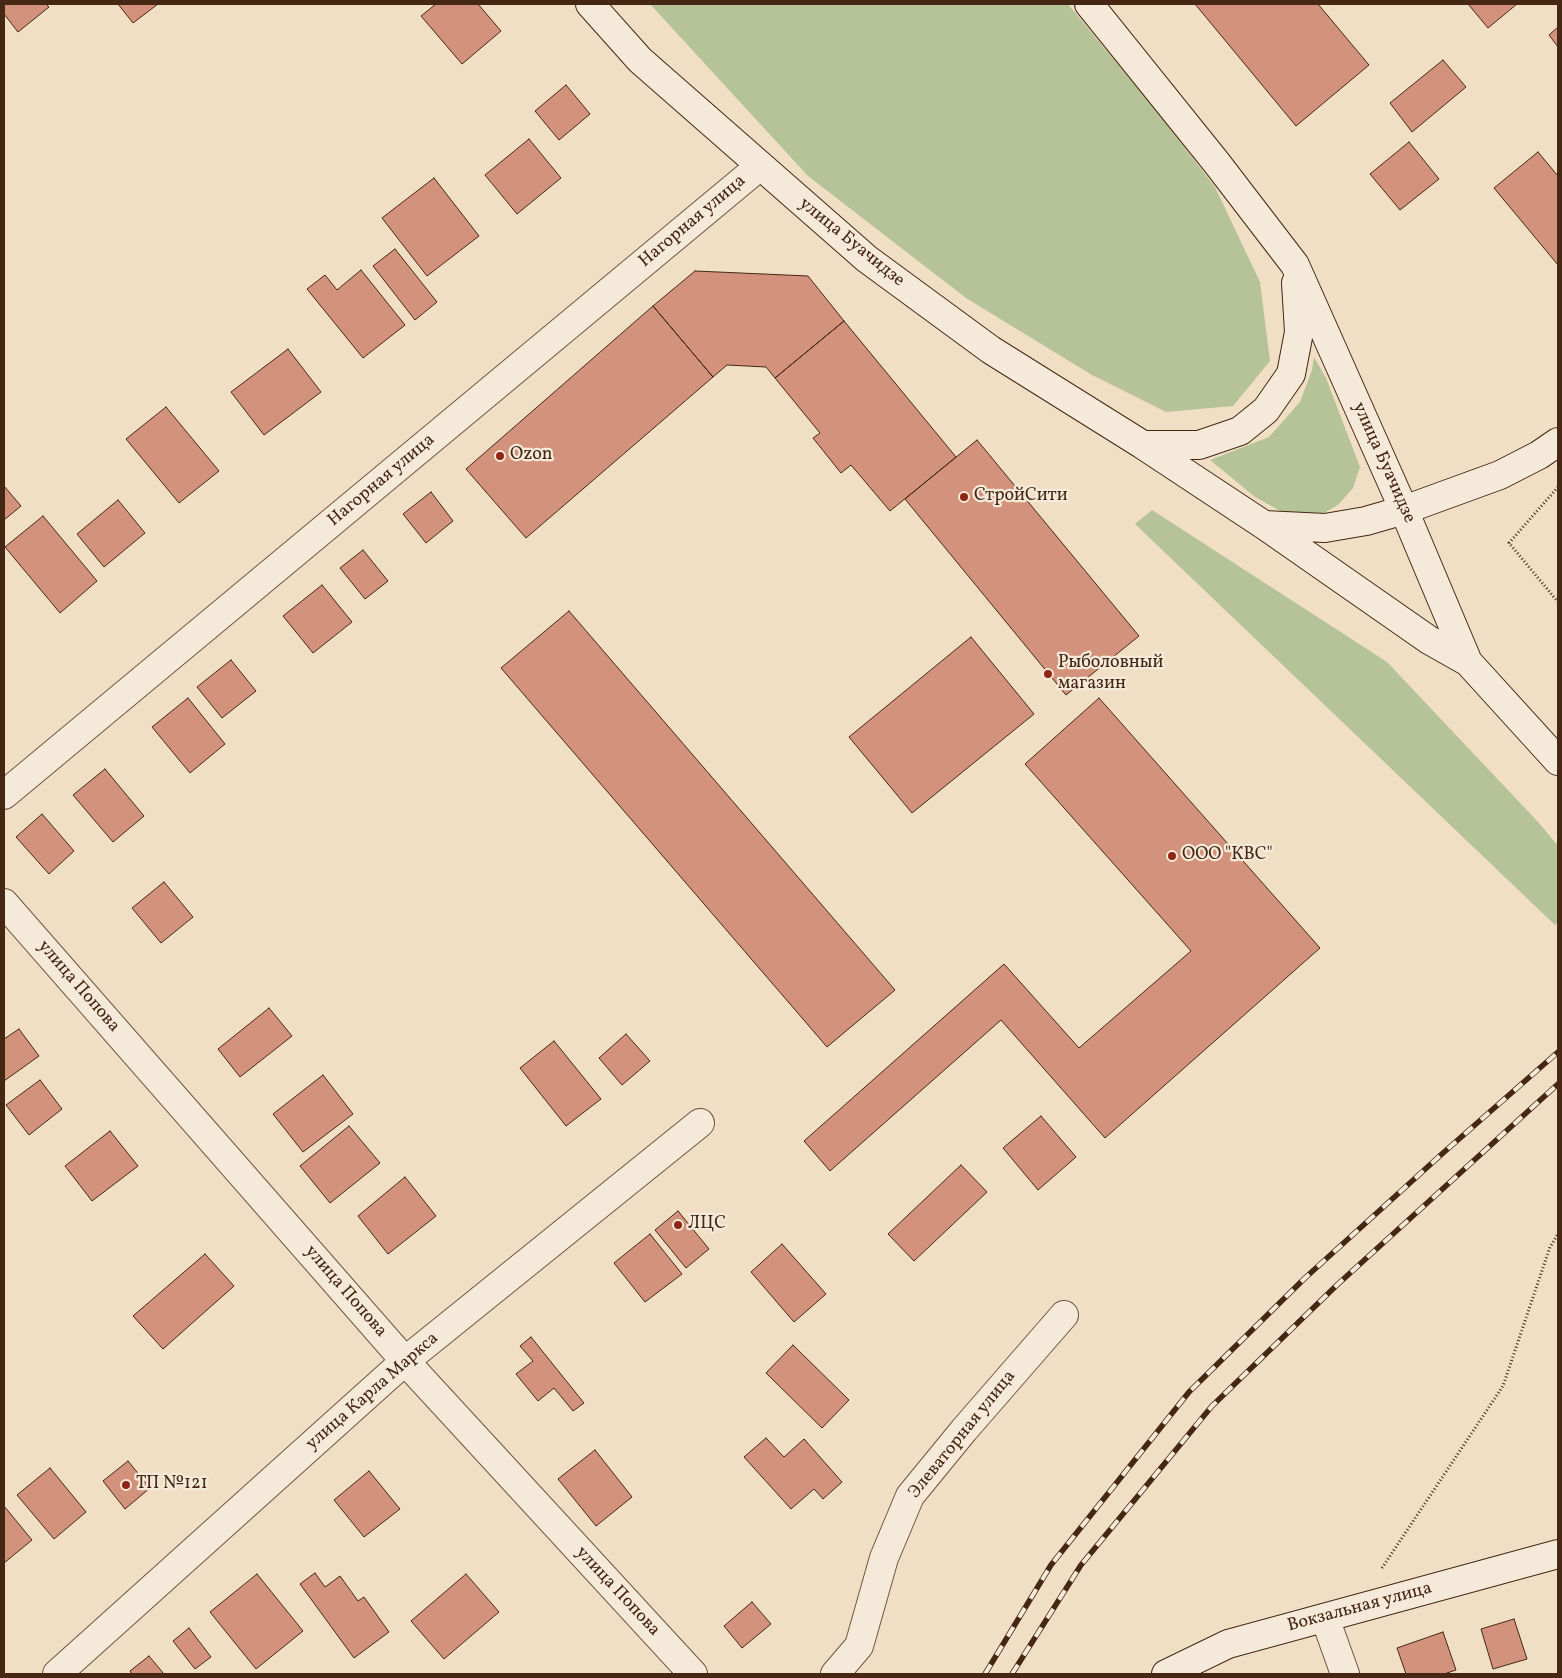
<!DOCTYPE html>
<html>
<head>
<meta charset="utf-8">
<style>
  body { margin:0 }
  #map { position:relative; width:1562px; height:1678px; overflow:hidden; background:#f0dfc4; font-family:Vollkorn,serif }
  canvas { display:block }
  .frame { position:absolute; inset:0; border:5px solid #452714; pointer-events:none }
</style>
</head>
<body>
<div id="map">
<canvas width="1562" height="1678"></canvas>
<div class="frame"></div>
</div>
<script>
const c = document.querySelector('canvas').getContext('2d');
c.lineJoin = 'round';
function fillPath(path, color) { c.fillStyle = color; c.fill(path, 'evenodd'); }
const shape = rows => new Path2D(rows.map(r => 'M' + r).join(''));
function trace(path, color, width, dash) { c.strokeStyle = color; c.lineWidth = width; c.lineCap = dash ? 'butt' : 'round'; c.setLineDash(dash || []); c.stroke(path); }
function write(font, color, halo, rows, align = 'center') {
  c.font = font + ' Vollkorn,serif'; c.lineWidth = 4.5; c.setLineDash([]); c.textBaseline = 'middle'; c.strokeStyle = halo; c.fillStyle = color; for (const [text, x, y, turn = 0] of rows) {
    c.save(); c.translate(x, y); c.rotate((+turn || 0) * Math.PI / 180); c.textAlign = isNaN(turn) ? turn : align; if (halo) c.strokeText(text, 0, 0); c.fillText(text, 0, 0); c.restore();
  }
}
fillPath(shape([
  [650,4,1068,4,1159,114,1215,187,1260,282,1270,361,1233,406,1166,412,1092,375,966,298,808,176],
  [1314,357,1326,378,1360,467,1353,488,1338,505,1318,516,1295,519,1255,497,1210,460,1269,437,1300,402,1312,370],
  [1152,510,1387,662,1539,823,1558,846,1558,922,1555,925,1135,524]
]), '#b6c297');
const building = shape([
  [4,4,46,4,49,7,18,32,4,14,4,4],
  [118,4,158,4,133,23,118,4],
  [436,4,478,4,501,31,462,64,421,16,436,4],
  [1195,4,1318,4,1369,65,1296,126,1195,4],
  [1468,4,1517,4,1488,28,1468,4],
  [1558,27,1558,47,1549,35,1558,27],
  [1443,60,1466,87,1412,132,1390,103,1443,60],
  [566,85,590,114,559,140,535,111,566,85],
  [529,139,561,178,517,214,485,175,529,139],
  [1409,142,1439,179,1400,210,1370,174,1409,142],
  [1538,152,1558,176,1558,265,1494,188,1538,152],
  [434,178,479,236,427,276,382,218,434,178],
  [395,249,437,302,415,320,373,266,395,249],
  [361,270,405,325,363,358,307,289,325,275,337,290,361,270],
  [695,271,808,276,844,321,775,378,766,367,727,365,713,377,653,306,695,271],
  [653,306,713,377,526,538,466,469,653,306],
  [844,321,956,457,890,511,851,465,841,473,813,438,820,433,775,378,844,321],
  [288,349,321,392,264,435,231,392,288,349],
  [166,407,219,471,179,503,126,439,166,407],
  [977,440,1139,636,1066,695,905,499,977,440],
  [4,486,21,506,4,520,4,486],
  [431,492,453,521,426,543,403,514,431,492],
  [118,500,145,533,104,567,77,534,118,500],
  [43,516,97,581,60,613,5,547,43,516],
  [363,550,388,581,365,599,340,568,363,550],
  [322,585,352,622,313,653,283,616,322,585],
  [569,611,895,990,827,1047,501,668,569,611],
  [971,637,1034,714,912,813,849,737,971,637],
  [231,660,256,691,222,718,197,687,231,660],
  [188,698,225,744,190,773,152,727,188,698],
  [1099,698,1320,948,1105,1138,1001,1020,830,1171,804,1141,1004,964,1079,1048,1191,951,1025,764,1099,698],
  [105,769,144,816,113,842,73,795,105,769],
  [42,814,74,851,49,874,16,837,42,814],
  [164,882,193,917,161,943,132,908,164,882],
  [269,1008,292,1036,240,1077,218,1049,269,1008],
  [19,1029,39,1056,4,1081,4,1039,19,1029],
  [626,1034,650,1061,622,1085,599,1058,626,1034],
  [554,1041,601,1099,566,1126,520,1068,554,1041],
  [323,1075,353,1114,303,1152,273,1114,323,1075],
  [40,1080,62,1109,29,1135,6,1105,40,1080],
  [1041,1116,1076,1157,1038,1190,1003,1148,1041,1116],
  [349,1126,380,1163,330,1203,300,1166,349,1126],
  [110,1131,138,1166,92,1201,65,1166,110,1131],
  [961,1165,987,1192,914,1261,888,1234,961,1165],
  [405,1177,436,1216,388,1254,358,1216,405,1177],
  [678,1211,709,1249,686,1268,655,1230,678,1211],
  [650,1234,682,1274,645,1302,614,1263,650,1234],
  [782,1244,826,1294,794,1322,751,1272,782,1244],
  [205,1254,234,1286,163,1349,133,1316,205,1254],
  [531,1337,584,1403,573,1411,554,1388,538,1401,516,1374,533,1361,520,1346,531,1337],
  [793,1345,849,1400,822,1428,766,1373,793,1345],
  [766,1438,784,1457,804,1439,842,1482,823,1499,814,1489,791,1509,744,1457,766,1438],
  [595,1450,632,1497,596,1526,558,1479,595,1450],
  [128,1461,150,1488,125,1509,103,1481,128,1461],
  [50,1468,86,1512,54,1539,17,1495,50,1468],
  [369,1471,400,1509,364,1537,334,1500,369,1471],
  [4,1506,32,1540,4,1563,4,1506],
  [315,1573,325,1587,340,1576,358,1601,364,1597,389,1632,354,1658,300,1584,315,1573],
  [257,1574,303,1631,256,1669,210,1612,257,1574],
  [466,1574,499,1612,444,1659,411,1621,466,1574],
  [752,1602,771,1624,742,1648,724,1626,752,1602],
  [1514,1619,1527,1659,1493,1669,1481,1629,1514,1619],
  [189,1628,211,1657,195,1669,173,1641,189,1628],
  [1443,1632,1456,1670,1444,1674,1406,1674,1397,1648,1443,1632],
  [149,1656,164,1674,132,1674,130,1671,149,1656]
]);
fillPath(building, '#d2927b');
trace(building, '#452714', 1);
const street = shape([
  [4,795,760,166],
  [4,903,405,1361,693,1674],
  [1325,1618,1345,1674],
  [57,1674,405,1361,700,1123],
  [835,1674,859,1646,884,1558,910,1496,964,1430,1064,1315]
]);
const secondary = shape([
  [590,4,640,60,867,259,991,350,1143,445,1264,525,1429,640,1468,662,1558,761],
  [1089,4,1216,162,1295,265,1404,510,1468,662],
  [1143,445,1199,445,1240,431,1266,410,1291,374,1299,332,1296,283],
  [1264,525,1325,528,1366,521,1404,510,1500,475,1539,455,1558,442],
  [1166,1674,1228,1644,1558,1554]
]);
trace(street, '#705540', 30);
trace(secondary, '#452714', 30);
trace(shape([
  [1558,487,1509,543,1558,602],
  [1382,1568,1503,1386,1550,1247,1558,1234]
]), '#452714', 3, [1, 2.5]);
trace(street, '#f5ead9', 28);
trace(secondary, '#f5ead9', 28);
const rail = shape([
  [985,1674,1051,1565,1189,1392,1305,1278,1443,1153,1558,1052],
  [1012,1674,1081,1565,1212,1406,1338,1284,1558,1084]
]);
trace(rail, '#452714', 5.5);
trace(rail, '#f5ead9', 4, [11]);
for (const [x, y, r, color] of [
  [500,456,5,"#8f2418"],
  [964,497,5,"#8f2418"],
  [1048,674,5,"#8f2418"],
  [1172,856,5,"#8f2418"],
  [678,1225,5,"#8f2418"],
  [126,1485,5,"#8f2418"]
]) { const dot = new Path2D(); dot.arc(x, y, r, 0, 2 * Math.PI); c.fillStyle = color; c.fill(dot); trace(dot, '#f5ead9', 2); }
write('18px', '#452714', '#f5ead9', [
  ["Нагорная улица",693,222,-40],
  ["улица Буачидзе",851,243,39],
  ["улица Буачидзе",1383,463,66],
  ["Нагорная улица",382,481,-40],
  ["улица Попова",78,987,49],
  ["улица Попова",345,1292,49],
  ["улица Карла Маркса",373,1392,-41],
  ["Элеваторная улица",963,1435,-51],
  ["улица Попова",617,1592,47],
  ["Вокзальная улица",1360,1608,-15]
]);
write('18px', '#452714', '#f5ead9', [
  ["Ozon",510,456],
  ["СтройСити",974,497],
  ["Рыболовный",1058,664],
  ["магазин",1058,685],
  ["ООО \"КВС\"",1182,856],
  ["ЛЦС",688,1225],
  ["ТП №121",136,1485]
], 'left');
</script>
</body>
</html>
